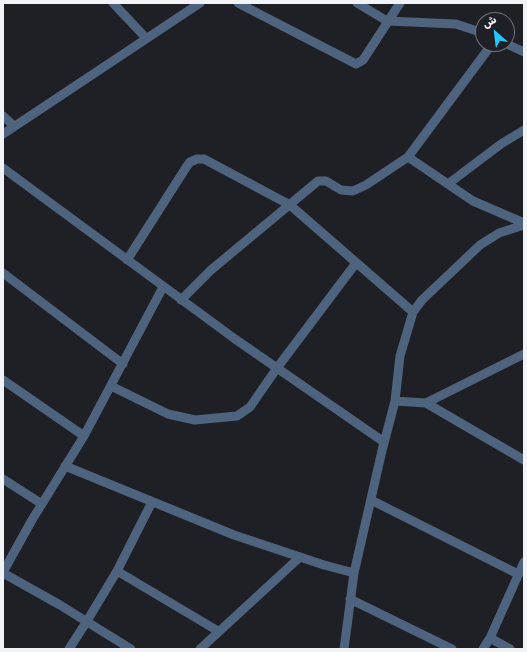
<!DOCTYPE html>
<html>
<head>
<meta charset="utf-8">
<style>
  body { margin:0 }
  #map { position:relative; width:527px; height:652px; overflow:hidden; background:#1f2026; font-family:Rubik,Vazirmatn,sans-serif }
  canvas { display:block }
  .frame { position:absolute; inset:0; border:4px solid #f2f3f7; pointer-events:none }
  .north { position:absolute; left:475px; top:12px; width:40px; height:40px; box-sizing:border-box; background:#1f2026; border:1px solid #73747a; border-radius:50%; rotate:332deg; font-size:11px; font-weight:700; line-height:16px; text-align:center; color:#f2f3f7 }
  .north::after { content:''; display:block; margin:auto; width:14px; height:18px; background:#22c9fe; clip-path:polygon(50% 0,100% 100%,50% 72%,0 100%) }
</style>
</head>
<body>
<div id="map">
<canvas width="527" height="652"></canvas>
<div class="frame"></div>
<div class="north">ش</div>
</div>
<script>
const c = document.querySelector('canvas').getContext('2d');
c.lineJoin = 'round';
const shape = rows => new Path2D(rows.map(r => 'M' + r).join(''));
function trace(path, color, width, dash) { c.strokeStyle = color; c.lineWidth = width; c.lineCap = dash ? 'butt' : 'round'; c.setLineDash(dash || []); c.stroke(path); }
trace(shape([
  [113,3,146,38],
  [238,3,356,64,363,60,400,3],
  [357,3,387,21,456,24,483,33],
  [492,44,408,157,473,201,524,223],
  [507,44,524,52],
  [3,116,14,126],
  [3,134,200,3],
  [3,168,235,339,384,442,354,573,344,649],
  [448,184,501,144,524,130],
  [127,260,187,166,190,162,197,159,204,159,290,205,413,312],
  [3,273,123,364],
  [181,300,211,270,318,181,326,181,341,190,353,191,366,185,408,157],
  [3,380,84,436],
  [111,386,168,414,195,420,237,416,250,407,277,368,356,263],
  [395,401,426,403,524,354],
  [426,403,524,460],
  [383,447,395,401,400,356,413,312,422,300,480,245,499,233,524,225],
  [65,466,234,535,324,565,354,573],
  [3,479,42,504],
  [373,501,518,574],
  [117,571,152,502],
  [3,572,32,520,84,436,163,287],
  [3,573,60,605,131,649],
  [350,599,452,649],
  [490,638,510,649],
  [69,649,87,621,117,571,218,631],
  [200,649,300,557],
  [483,649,490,638,524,562]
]), '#4e637e', 9);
</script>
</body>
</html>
